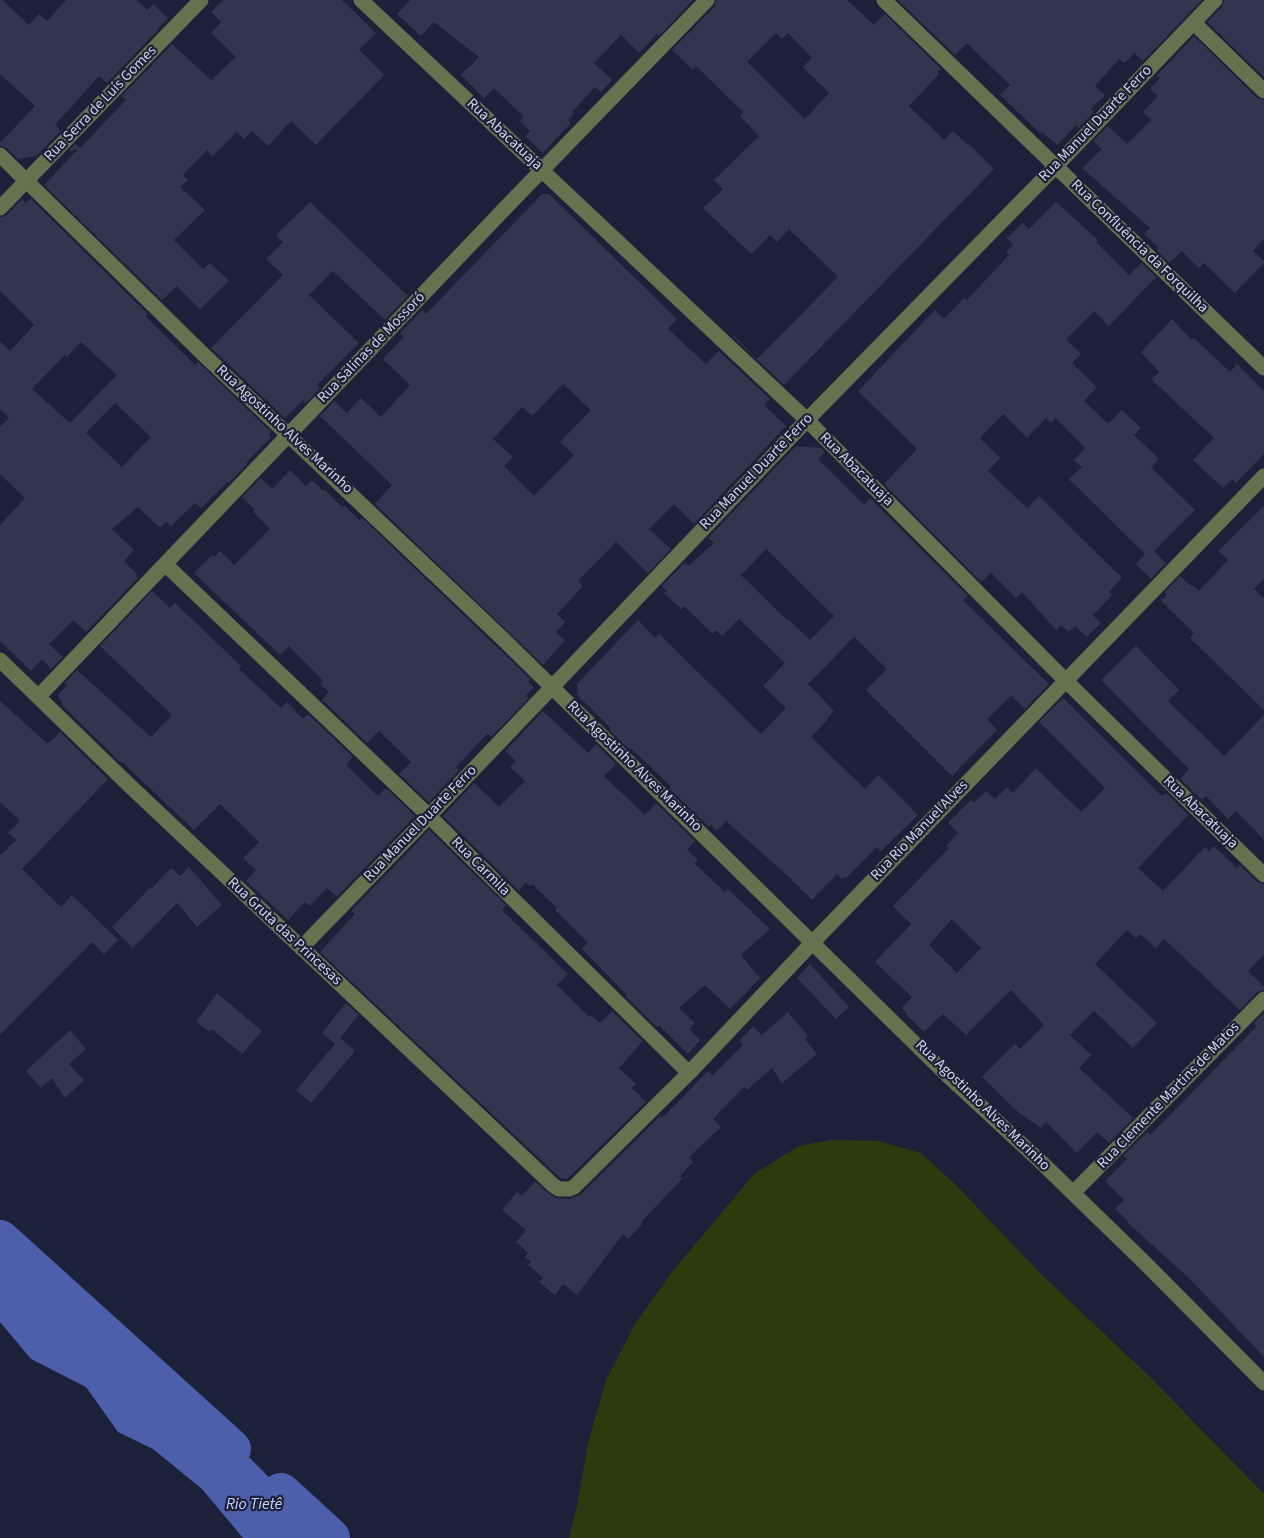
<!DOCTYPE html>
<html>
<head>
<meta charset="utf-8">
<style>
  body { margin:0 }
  canvas { display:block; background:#1a2138 }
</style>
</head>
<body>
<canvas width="1264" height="1538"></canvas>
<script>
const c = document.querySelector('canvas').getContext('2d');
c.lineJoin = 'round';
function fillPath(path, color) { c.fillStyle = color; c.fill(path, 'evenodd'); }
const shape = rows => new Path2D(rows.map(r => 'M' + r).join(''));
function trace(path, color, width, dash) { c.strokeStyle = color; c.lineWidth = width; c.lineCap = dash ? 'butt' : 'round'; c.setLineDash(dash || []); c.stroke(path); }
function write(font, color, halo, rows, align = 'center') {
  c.font = font + ' "Source Sans 3",sans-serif'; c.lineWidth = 4.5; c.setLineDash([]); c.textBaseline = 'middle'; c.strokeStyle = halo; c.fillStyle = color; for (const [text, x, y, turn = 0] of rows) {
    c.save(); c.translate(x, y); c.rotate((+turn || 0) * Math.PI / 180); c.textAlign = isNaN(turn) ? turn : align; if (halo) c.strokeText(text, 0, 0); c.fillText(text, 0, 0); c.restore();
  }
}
fillPath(shape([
  [831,1140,878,1141,921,1153,955,1184,1040,1273,1149,1376,1264,1494,1264,1538,569,1538,577,1506,588,1443,606,1380,635,1324,672,1272,754,1174,799,1146]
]), '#2a3b0e');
fillPath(shape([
  [0,1257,50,1298,134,1373,230,1438,329,1538,243,1538,202,1489,153,1449,118,1432,86,1387,31,1359,0,1322]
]), '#4d5fab');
trace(shape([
  [0,1240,231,1449],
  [281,1493,330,1538]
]), '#4d5fab', 40);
fillPath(shape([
  [0,0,2,0,29,25,39,14,47,21,66,0,137,0,147,10,153,4,168,18,157,29,158,30,107,83,99,76,55,125,61,131,36,156,18,159,7,148,0,146,0,143,35,106,0,74],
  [223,0,342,0,376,33,359,50,384,75,316,145,291,121,268,146,252,131,244,139,237,132,213,156,207,150,183,175,188,180,180,187,205,210,174,240,203,269,210,263,229,281,200,309,177,286,162,300,44,185,78,149,69,151,75,144,80,148,126,100,122,96,172,44,211,80,236,57,211,33,221,22,211,12],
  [410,0,693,0,659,36,657,34,639,53,621,35,594,63,612,80,601,92,595,87,572,112,574,113,568,120,571,123,543,153,525,136,530,131,520,121,524,117,494,88,484,98,461,75,479,57,434,22,421,36,397,14],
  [716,0,847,0,874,25,885,14,941,69,937,73,939,74,909,106,944,140,953,131,967,144,968,143,994,169,784,385,733,337,734,336,757,359,838,277,789,229,777,242,770,235,751,254,703,208,723,189,714,180,759,136,740,116,743,112,696,66,693,70,672,50,714,7],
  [776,33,782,39,788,33,812,58,803,67,829,93,805,119,747,62],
  [898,0,1202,0,1143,61,1134,53,1125,63,1119,59,1095,86,1105,95,1091,109,1094,112,1079,128,1076,125,1057,145,1042,132,1041,134,1000,95,1010,85,967,43,955,55],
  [1224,0,1264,0,1264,77,1207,22,1222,7],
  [1194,36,1257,98,1264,100,1264,239,1253,251,1264,261,1264,263,1235,293,1204,263,1199,268,1182,251,1169,263,1157,250,1159,248,1144,234,1150,228,1082,168,1102,149,1093,141,1108,126,1127,144,1151,120,1143,112,1158,96,1150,89,1160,78,1157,75],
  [542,194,549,194,677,319,668,329,706,364,719,351,770,399,764,405,786,426,694,524,674,504,649,529,671,549,648,573,616,542,578,581,583,586,557,614,565,622,556,632,565,640,543,665,375,504,392,485,320,416,334,401,347,413,361,398,381,417,410,385,383,359,404,337,400,333,422,310,426,314],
  [563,384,591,410,560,442,574,455,534,496,504,466,513,457,493,439,522,407,532,416],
  [22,199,26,203,31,199,148,314,146,317,195,365,198,362,271,432,269,435,271,437,246,463,247,464,229,483,227,482,201,508,195,503,171,526,166,522,160,528,138,507,112,529,134,550,124,561,137,574,135,576,138,578,86,632,73,620,49,644,63,657,51,669,42,659,31,671,0,641,0,525,25,498,0,474,0,427,9,418,0,409,0,341,10,351,34,325,0,291,0,218,7,215],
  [81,342,117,375,70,423,32,389,65,355,67,357],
  [115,403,151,437,122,467,86,433],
  [310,202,408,296,385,320,333,271,309,295,359,343,317,385,320,388,306,403,303,400,285,418,211,348,283,275,266,259,283,242,276,235],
  [1056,202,1098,240,1096,242,1129,275,1142,263,1156,277,1109,326,1094,311,1066,339,1081,354,1072,363,1097,387,1084,401,1108,424,1122,410,1141,428,1134,435,1159,459,1151,467,1195,510,1154,551,1166,563,1151,579,1136,564,1145,554,1069,479,1082,467,1074,460,1085,448,1056,418,1051,423,1046,418,1027,438,1003,414,980,438,1000,458,988,471,1027,508,1039,496,1122,578,1109,592,1112,595,1093,615,1101,623,1087,637,1075,626,1069,632,1061,625,1056,630,1022,592,1016,598,991,573,981,582,884,484,917,449,858,391,935,310,944,319,964,298,967,300,1009,255,1006,252,1013,245,1007,238,1023,223,1029,229],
  [1172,319,1192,340,1194,338,1230,372,1237,364,1264,391,1264,454,1236,483,1232,479,1223,488,1193,460,1214,438,1151,379,1159,372,1141,352],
  [796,446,821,448,825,452,818,459,864,505,870,498,968,596,963,600,1049,684,1025,709,1011,696,987,719,997,730,952,776,866,690,887,669,854,637,808,684,834,711,827,718,828,719,811,737,865,789,878,775,918,815,881,851,877,847,846,878,845,877,842,879,837,874,812,900,788,876,726,821,717,831,711,825,709,827,669,788,671,787,631,748,630,750,609,730,611,728,578,696,577,684,638,620,655,638,659,634,761,734,786,708,763,686,785,663,739,619,722,636,716,630,712,633,684,606,681,609,664,593,667,591,662,586,685,562,688,566,714,543,708,538],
  [766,549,834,616,810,640,788,619,787,620,741,575],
  [290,470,306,486,312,480,323,491,324,489,342,507,344,505,359,520,362,518,496,646,530,679,528,682,534,687,526,695,529,698,491,737,488,734,485,736,456,767,459,770,429,802,399,774,411,762,379,731,367,743,322,700,329,692,320,684,323,681,315,672,289,646,280,655,194,573,212,555,214,557,220,551,234,565,270,529,253,512,255,510,242,497,261,478,272,489],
  [1264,506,1264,579,1254,589,1264,598,1264,710,1190,638,1194,633,1161,601,1167,595,1165,592,1180,576,1191,586,1192,585,1199,591,1228,560,1218,551],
  [152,591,170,608,175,603,241,666,239,669,281,708,287,702,303,719,308,714,353,757,346,765,378,796,386,788,415,816,337,897,327,888,310,906,305,902,288,920,246,881,256,870,243,858,259,842,220,804,194,830,122,762,121,763,64,707,58,695,67,685,65,683,77,670,151,737,172,715,100,646],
  [1136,646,1179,690,1168,701,1224,756,1264,715,1264,840,1236,811,1228,819,1206,796,1202,800,1180,779,1189,769,1101,680],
  [1063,698,1161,795,1163,796,1166,793,1188,815,1138,868,1163,891,1205,847,1209,851,1214,846,1237,868,1240,865,1257,882,1264,884,1264,955,1248,971,1264,987,1264,990,1257,992,1240,1010,1164,939,1155,948,1142,935,1141,936,1140,934,1136,938,1127,930,1095,964,1157,1023,1133,1048,1094,1011,1070,1035,1091,1055,1079,1068,1133,1118,1109,1143,1097,1132,1077,1153,1046,1122,1041,1128,1018,1112,982,1077,1015,1044,1020,1049,1044,1025,1011,990,966,1035,943,1014,924,1032,905,1013,906,1012,902,1008,912,997,875,962,911,924,893,906,949,848,946,846,958,833,948,823,971,800,974,803,986,791,995,799,1007,787,1013,793,1036,768,1081,812,1105,788,1039,722],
  [952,919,981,948,957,973,929,945],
  [0,701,48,744,60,732,108,779,22,869,61,907,72,895,118,940,104,954,92,942,0,1035,0,856,16,840,8,833,20,821,0,802],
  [543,711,588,753,596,744,616,764,604,776,645,815,656,803,695,841,687,849,698,860,695,864,725,892,728,889,770,929,741,955,760,978,730,1009,705,985,679,1008,695,1023,689,1029,700,1040,688,1054,659,1025,657,1027,626,997,627,995,582,949,588,943,555,910,557,908,532,884,530,886,526,882,519,891,443,816,474,783,499,807,525,781,510,767,516,761,505,751],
  [429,830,506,905,502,910,568,974,557,985,589,1017,591,1015,600,1023,612,1011,643,1041,619,1068,636,1084,632,1088,646,1102,567,1179,560,1178,320,952,355,914,351,911],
  [189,867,222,905,197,927,177,903,133,948,112,927,150,888,151,889,171,868,180,876],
  [810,964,849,1007,836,1019,797,978],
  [217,993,262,1031,242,1054,212,1029,210,1032,196,1022],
  [346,1003,359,1015,340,1038,355,1051,311,1103,296,1090,335,1044,322,1033],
  [788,1012,808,1036,805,1039,817,1054,782,1083,772,1068,747,1090,744,1087,713,1119,721,1127,689,1157,693,1162,680,1176,682,1179,641,1222,642,1224,628,1239,623,1234,577,1295,563,1284,555,1295,539,1282,543,1278,528,1265,531,1262,525,1257,528,1253,516,1242,526,1230,502,1210,517,1192,522,1196,535,1181,548,1193,555,1198,569,1199,581,1194,660,1116,662,1118,708,1071,713,1075,743,1045,739,1041,753,1026,762,1035],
  [1264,1013,1264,1357,1190,1279,1128,1223,1129,1222,1115,1209,1124,1200,1105,1181,1127,1159,1123,1156,1147,1132,1150,1135,1173,1112,1257,1026,1254,1023],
  [70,1030,86,1049,69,1064,84,1080,65,1098,52,1078,41,1088,26,1071]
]), '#2f364e');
trace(shape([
  [361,0,807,420,1065,680,1264,875],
  [884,0,1264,368],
  [1194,23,1264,91],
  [0,155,204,355,503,639,947,1075,1041,1162,1145,1263,1264,1383],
  [0,208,201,0],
  [165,564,429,816,689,1073],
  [0,660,129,785,554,1186,559,1189,569,1189,574,1187,689,1073,813,942,1264,476],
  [38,697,511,202,707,0],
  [301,948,429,816,807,420,1056,166,1215,0],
  [1073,1193,1264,999]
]), '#637350', 15);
write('15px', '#d0d6e5', '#1a2138', [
  ["Rua Serra de Luís Gomes",101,104,-46],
  ["Rua Manuel Duarte Ferro",1096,124,-46],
  ["Rua Abacatuaja",504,135,43],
  ["Rua Confluência da Forquilha",1139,247,44],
  ["Rua Salinas de Mossoró",372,348,-46],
  ["Rua Agostinho Alves Marinho",284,430,43],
  ["Rua Abacatuaja",856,470,45],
  ["Rua Manuel Duarte Ferro",757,472,-46],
  ["Rua Agostinho Alves Marinho",634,767,44],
  ["Rua Abacatuaja",1200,813,44],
  ["Rua Manuel Duarte Ferro",421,824,-46],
  ["Rua Rio Manuel Alves",920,831,-46],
  ["Rua Carmila",480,867,45],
  ["Rua Gruta das Princesas",284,932,43],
  ["Rua Clemente Martins de Matos",1169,1096,-46],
  ["Rua Agostinho Alves Marinho",982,1106,44]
]);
write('italic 16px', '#c6d3fe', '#1a2138', [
  ["Rio Tietê",254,1505]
]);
</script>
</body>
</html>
